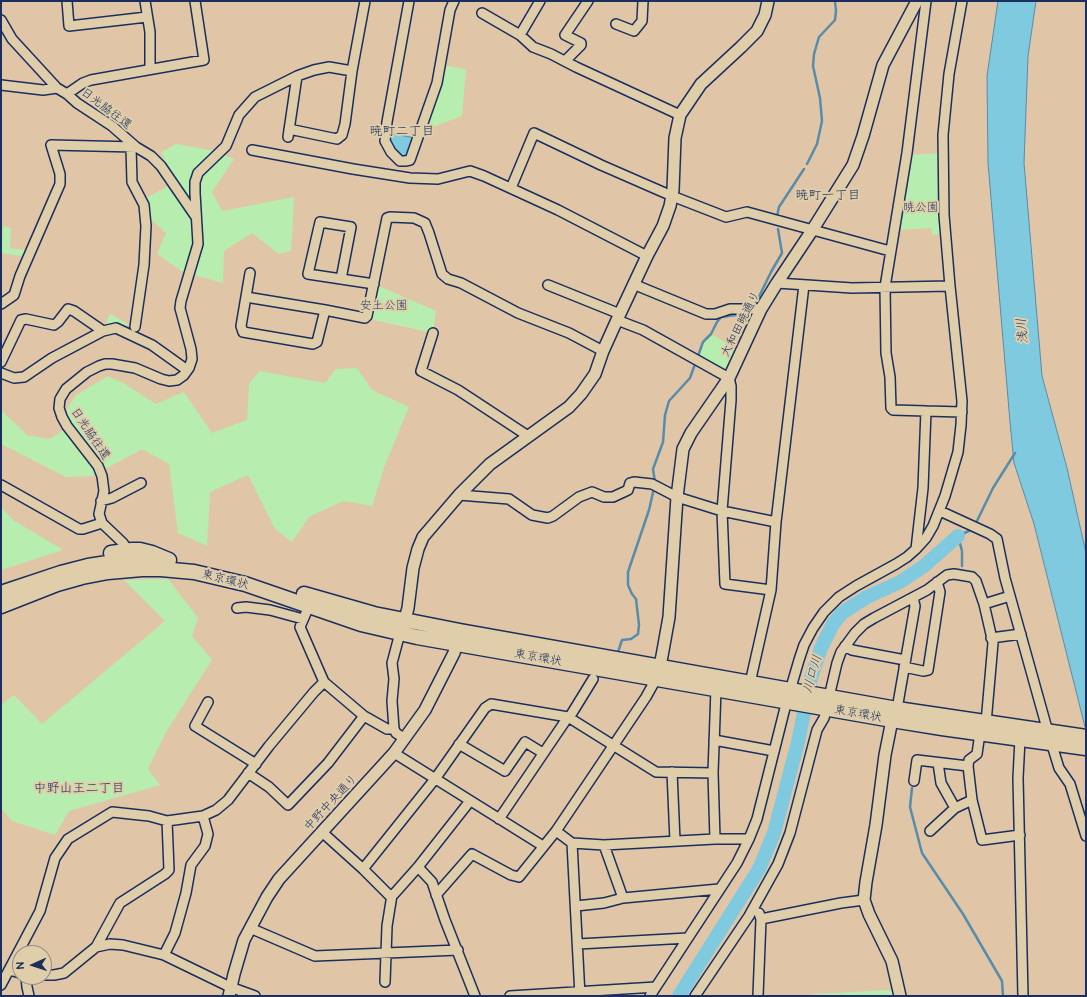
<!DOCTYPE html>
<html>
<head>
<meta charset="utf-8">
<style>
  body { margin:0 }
  #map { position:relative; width:1087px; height:997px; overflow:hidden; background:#e0c6a7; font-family:"Balsamiq Sans",sans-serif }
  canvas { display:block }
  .frame { position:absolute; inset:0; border:2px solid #1b2f5e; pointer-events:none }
  .north { position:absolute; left:12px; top:945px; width:40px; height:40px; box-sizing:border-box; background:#e0ceab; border:1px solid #918e8c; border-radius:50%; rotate:267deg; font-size:11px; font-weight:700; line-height:16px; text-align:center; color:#1b2f5e }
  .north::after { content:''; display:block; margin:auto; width:14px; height:18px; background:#1b2f5e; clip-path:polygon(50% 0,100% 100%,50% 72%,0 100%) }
</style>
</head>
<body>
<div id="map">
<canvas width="1087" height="997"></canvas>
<div class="frame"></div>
<div class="north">N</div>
</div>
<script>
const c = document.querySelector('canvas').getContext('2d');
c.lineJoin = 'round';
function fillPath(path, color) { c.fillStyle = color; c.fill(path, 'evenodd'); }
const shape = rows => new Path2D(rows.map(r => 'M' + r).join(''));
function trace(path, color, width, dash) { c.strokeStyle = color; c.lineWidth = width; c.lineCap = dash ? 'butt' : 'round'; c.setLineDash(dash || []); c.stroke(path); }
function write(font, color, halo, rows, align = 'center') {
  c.font = font + ' "Balsamiq Sans","Klee One",sans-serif'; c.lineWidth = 4; c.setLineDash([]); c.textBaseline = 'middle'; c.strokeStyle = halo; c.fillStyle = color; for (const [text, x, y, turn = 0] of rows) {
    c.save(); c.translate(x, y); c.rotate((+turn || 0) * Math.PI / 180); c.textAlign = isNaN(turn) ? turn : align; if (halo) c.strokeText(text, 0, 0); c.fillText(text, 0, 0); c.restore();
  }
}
fillPath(shape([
  [441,65,466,69,462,116,419,132],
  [176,144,215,151,234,159,212,192,222,211,294,197,291,251,279,254,252,233,224,251,223,283,183,272,157,254,166,233,148,217,146,198,176,182,161,152],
  [941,153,943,234,932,235,931,228,897,230,908,155],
  [3,226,11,228,10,248,31,251,28,257,1,253],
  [374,284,436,311,433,333,365,318],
  [110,314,128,324,123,331,103,331],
  [711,334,730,345,742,349,729,378,697,359,703,342],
  [357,368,372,390,409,407,385,465,372,506,343,501,309,517,292,542,275,529,248,475,210,492,207,546,178,533,169,464,142,449,92,476,66,477,1,444,1,410,27,435,50,439,68,427,67,409,76,395,108,376,125,384,156,404,184,392,212,433,247,420,249,384,260,371,325,383,336,369],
  [1,507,13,520,63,550,1,570],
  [168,579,198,618,192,636,212,660,166,732,148,769,160,785,69,811,55,835,12,821,1,808,1,705,14,695,42,724,165,621,124,580],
  [891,990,893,996,813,996,814,994]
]), '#b7edaf');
const water = shape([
  [998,1,1036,1,1028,56,1024,163,1042,376,1067,468,1086,553,1086,731,1034,524,1014,463,1010,422,988,163,987,76,998,1],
  [386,133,417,138,410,160,400,161,386,133]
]);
fillPath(water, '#7fcadf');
trace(water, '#578cab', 1);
trace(shape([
  [807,164,817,144,822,121,820,98,813,66,814,54,819,37,835,20,836,11,835,1],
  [777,216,779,207,804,169],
  [754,307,771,272,782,253,778,229],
  [698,356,703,342,711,334,717,322,721,317,751,313],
  [655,482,653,469,663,442,665,415,669,401,690,378,695,364],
  [975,525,993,488,1015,453],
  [962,566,962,551,958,536,973,529],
  [618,652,622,640,631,639,638,634,639,625,636,599,632,594,628,585,628,572,649,510,654,488],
  [912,788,910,807,922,853,963,914,1002,981,1003,996]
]), '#578cab', 2.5);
trace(shape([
  [679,996,759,869,774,833,798,742,811,678,821,648,833,624,842,613,867,597,900,582,924,566,958,536]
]), '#7fcadf', 14);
const minor = shape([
  [67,1,69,26,147,17],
  [145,1,150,32,150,69],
  [409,1,387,122,385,141,391,152,400,161,405,161,410,160,437,83,450,10,454,1],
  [482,13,520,35,533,47,551,54,576,67,680,115],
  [1,20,12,39,57,88,67,94,77,103,112,126,136,147,151,156,161,166,196,217],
  [616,24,634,31,642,21,643,1],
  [520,35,540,1],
  [565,61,581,45,581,43,565,35,588,1],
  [1,85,43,90,57,88],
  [67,94,83,83,91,80,204,60,195,1],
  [289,129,337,139,342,135,345,124,352,71,365,1],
  [288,137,297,76],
  [131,147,132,182,144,205,146,226,144,265,135,327],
  [252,150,353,169,410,178,438,179,470,171,484,176,558,210,647,256],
  [511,188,534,133,601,165,672,196,726,217,747,212,890,251],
  [341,279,351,227,320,222,308,274,374,284],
  [777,283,852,288,950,286],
  [633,284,706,314,715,314,730,309,761,309],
  [548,285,620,314],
  [246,297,325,310,317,342,313,344,243,332,241,326,250,273],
  [1,304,14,295,20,276,60,184,60,174,51,145,136,147],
  [325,310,365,318,367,316,387,218,390,217,414,218,425,223,429,233,442,274,448,279,461,283,518,313,569,333,603,351],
  [617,320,643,330,729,378,731,386,731,400,722,511,725,584,771,590],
  [433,333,421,371,458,390,528,436],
  [1,362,21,320,26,319,54,325,58,322,68,309,74,311,103,331],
  [1,373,14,378,24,377,52,358,103,331,116,328,152,345,187,370],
  [926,411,962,412],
  [1,485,79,529,83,529,102,523],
  [459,495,509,499,532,515,548,518,553,516,579,497,592,492,604,497,613,497,628,490,630,483,634,482,652,484,677,497,722,511,776,522],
  [101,501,112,498,141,483],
  [940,511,990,534,997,539,1005,578,1048,732,1059,768,1070,784,1086,836],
  [916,549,923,488,926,411,893,410,891,408,890,377,886,353,885,287,907,153,926,1],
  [126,551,125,546,123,543,102,523,99,514,104,491,102,476,98,466,67,426,62,417,59,408,60,399,66,389,87,372,99,366,105,364,112,364,135,368,161,379,169,381,177,380,184,375,189,368,192,359,191,349,180,308,181,301,198,244,195,193,195,182,198,173,226,146,239,115,255,97,297,76,314,70,329,67,352,71],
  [984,604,1010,596],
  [309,606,300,627,324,682,364,716,387,729,394,729,396,733,405,739],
  [237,608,246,607,270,610,303,619],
  [991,638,1021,634],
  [845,646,852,650,905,660],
  [904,667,923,671,928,670,940,592,937,582],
  [750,683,771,590,776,522,804,285],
  [716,689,713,773,715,839,749,839],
  [829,697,837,663,841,652,855,633,864,624,874,618,927,590,947,575,954,574,972,577,976,581,984,604,993,643,986,723,988,726],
  [208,702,195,726,256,764],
  [897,709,915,606,913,598],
  [569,718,593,679],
  [394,729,392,701,394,679,392,663,400,633],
  [980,733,977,754,969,760,968,766,972,800,982,840,1020,835],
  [1018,734,1020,739,1018,778,1023,996],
  [714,740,774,751],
  [459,744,505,771,525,742,543,753],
  [394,753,543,846],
  [938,763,941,783,955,808],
  [672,772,675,841],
  [248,773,269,787,288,805,328,763,364,716],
  [914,781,917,760,968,766],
  [499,819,568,717],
  [556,831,572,843,604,845,715,839],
  [930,831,955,808,972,800],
  [322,832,363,869,389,895,394,894,418,867,470,801],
  [572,843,580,996],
  [604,845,623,898],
  [418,867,432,882,445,920,475,996],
  [363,869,435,779,485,708,491,704,568,717,656,772,713,773],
  [436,895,472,854,511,875,519,877,556,831,646,697,656,679],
  [576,906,604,903,623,898,719,889],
  [761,919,841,903,864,900],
  [250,928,315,956,458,950],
  [578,944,688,938],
  [96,947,120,903,165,874,169,870,167,821],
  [164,955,175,933,186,893,191,865,205,846,208,834,203,816],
  [10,970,20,973],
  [44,975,54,975,64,973,96,947,110,944,123,945,164,955,230,987,255,996],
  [26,977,27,987,29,996],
  [385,982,387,926,392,895],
  [1,985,40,911,55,858,68,839,112,812,149,816,167,821,203,816,216,810,228,800,269,746,314,692,324,682],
  [510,996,656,987],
  [650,996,737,863,749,839,757,819,785,708,799,660,804,645,813,628,824,612,839,597,856,586,896,564,907,557,916,549,926,538,933,526,945,496,958,452,961,425,962,401,950,286,944,215,943,135,949,74,962,1],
  [695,996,749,916,778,864,790,833,817,730,824,718,827,708],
  [758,996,761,919,759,913]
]);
const tertiary = shape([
  [403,627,408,608,413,568,418,549,423,537,459,495,490,464,569,407,581,394,595,374,603,351,617,320,647,256,663,226,670,206,673,190,675,138,680,115,701,84,741,47,757,31,765,15,768,1],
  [658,674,662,656,669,617,677,497,683,449,691,433,729,378,761,309,777,283,813,229,853,165,863,136,883,65,917,1],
  [895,713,892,720,885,755,876,825,866,882,864,900,869,914,892,961,900,996],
  [229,996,234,974,244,940,267,897,279,879,394,753,425,710,454,653,458,638]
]);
const trunk = shape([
  [111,553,132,550,140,550,152,553,169,560],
  [1,593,61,573,88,566,127,560,154,559],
  [304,594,374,614,460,631,897,709,1086,737],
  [1,606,57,584,82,577,108,572,142,569,161,569,194,572,245,584,361,624,417,637,892,720,942,728,1086,748]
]);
trace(minor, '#1b2f5e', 12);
trace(tertiary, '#1b2f5e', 14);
trace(trunk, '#1b2f5e', 17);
trace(minor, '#e0ceab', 9);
trace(tertiary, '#e0ceab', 11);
trace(trunk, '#e0ceab', 14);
write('12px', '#1b2f5e', '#e0ceab', [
  ["日光脇往還",106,109,37],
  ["大和田暁通り",741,324,-63],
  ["日光脇往還",90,434,56],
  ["東京環状",225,580,14],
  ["東京環状",538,658,10],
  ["東京環状",858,714,10],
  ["中野中央通り",331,803,-47]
]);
write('12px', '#2b4266', '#e0ceab', [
  ["暁公園",921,208],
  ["安土公園",384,306]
]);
write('13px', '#1b2f5e', '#e0ceab', [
  ["暁町二丁目",402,132],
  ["暁町一丁目",828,196],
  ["中野山王二丁目",79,789]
]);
write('italic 13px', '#253e6b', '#e0ceab', [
  ["浅川",1023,331,-96],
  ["川口川",813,674,-74]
]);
</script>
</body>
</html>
